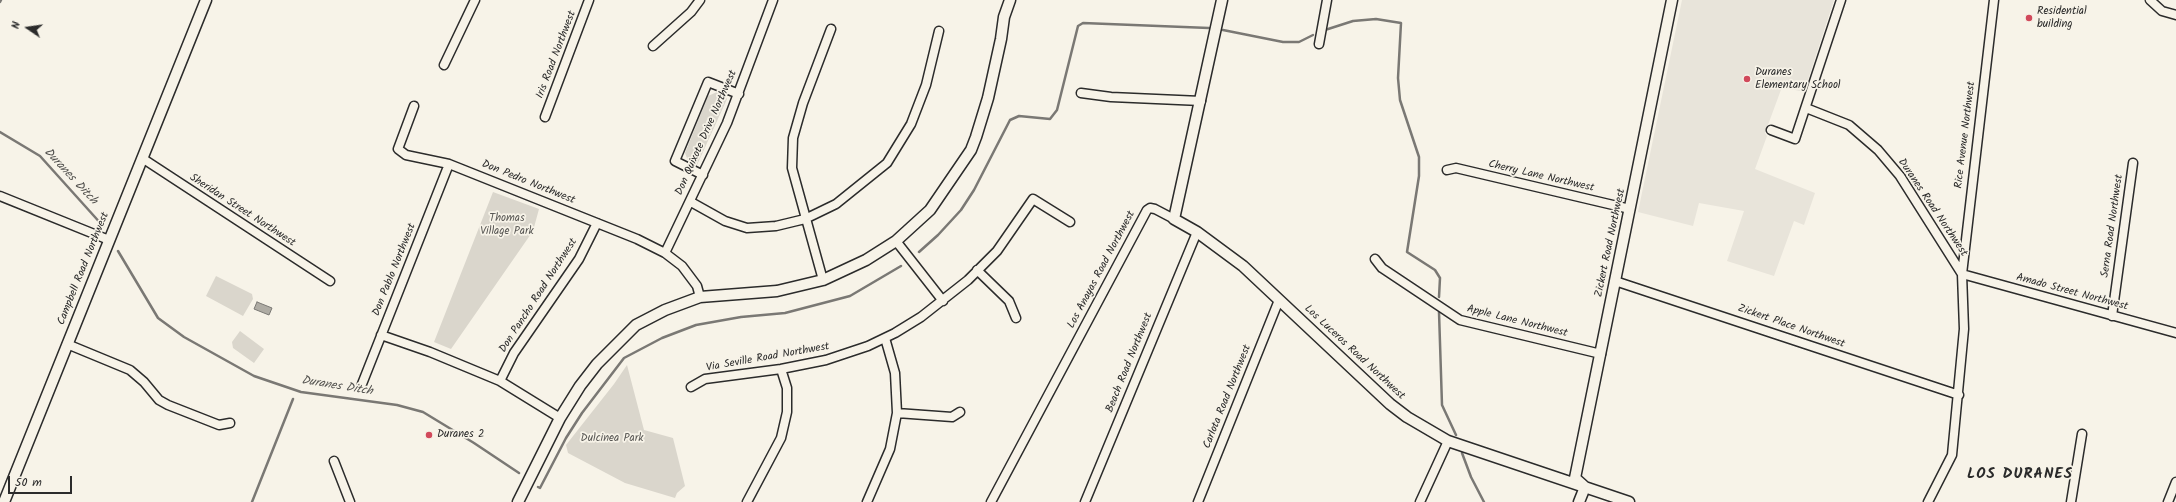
<!DOCTYPE html>
<html>
<head>
<meta charset="utf-8">
<style>
  body { margin:0 }
  #map { position:relative; width:2176px; height:502px; overflow:hidden; background:#f7f3e8; font-family:Kalam,sans-serif }
  canvas { display:block }
  .north { position:absolute; left:8px; top:8px; width:40px; height:40px; -webkit-text-stroke:3px #f7f3e8; paint-order:stroke; rotate:283deg; font-size:11px; font-weight:700; line-height:16px; text-align:center; color:#2b2b2b }
  .north::after { content:''; display:block; margin:auto; width:14px; height:18px; background:#2b2b2b; clip-path:polygon(50% 0,100% 100%,50% 72%,0 100%) }
  .scale { position:absolute; left:8px; top:476px; width:64px; height:18px; box-sizing:border-box; border:2px solid #2b2b2b; border-top:0; padding-left:5px; font-size:12px; line-height:14px; white-space:nowrap; color:#2b2b2b; -webkit-text-stroke:3px #f7f3e8; paint-order:stroke }
</style>
</head>
<body>
<div id="map">
<canvas width="2176" height="502"></canvas>
<div class="north">N</div>
<div class="scale">50 m</div>
</div>
<script>
const c = document.querySelector('canvas').getContext('2d');
c.lineJoin = 'round';
function fillPath(path, color) { c.fillStyle = color; c.fill(path, 'evenodd'); }
const shape = rows => new Path2D(rows.map(r => 'M' + r).join(''));
function trace(path, color, width, dash) { c.strokeStyle = color; c.lineWidth = width; c.lineCap = dash ? 'butt' : 'round'; c.setLineDash(dash || []); c.stroke(path); }
function write(font, color, halo, rows, align = 'center') {
  c.font = font + ' Kalam,sans-serif'; c.lineWidth = 3.5; c.setLineDash([]); c.textBaseline = 'middle'; c.strokeStyle = halo; c.fillStyle = color; for (const [text, x, y, turn = 0] of rows) {
    c.save(); c.translate(x, y); c.rotate((+turn || 0) * Math.PI / 180); c.textAlign = isNaN(turn) ? turn : align; if (halo) c.strokeText(text, 0, 0); c.fillText(text, 0, 0); c.restore();
  }
}
fillPath(shape([
  [1682,0,1834,0,1804,92,1782,87,1765,133,1767,136,1755,169,1815,193,1804,225,1794,221,1774,276,1727,261,1744,211,1699,203,1693,226,1638,212]
]), '#e8e4da');
fillPath(shape([
  [717,92,723,94,727,99,697,165,688,161,685,153,708,96],
  [493,192,539,209,533,231,451,349,434,342],
  [216,276,252,294,253,299,243,316,206,296],
  [240,331,264,349,254,363,233,348,232,342],
  [627,365,644,430,673,438,685,486,677,493,675,498,625,483,568,453,566,445,614,384]
]), '#dad6cc');
const water = shape([
  [257,302,272,308,269,315,254,309,257,302]
]);
fillPath(water, '#afaca4');
trace(water, '#7a7874', 1);
trace(shape([
  [0,2,1,0],
  [1223,30,1283,42,1299,42,1313,35],
  [1325,30,1353,21,1376,19,1401,23,1398,78,1400,100,1419,157,1419,176,1407,252,1435,270,1440,278,1439,297],
  [0,132,40,156,103,226],
  [118,251,158,318,184,337,254,376,301,392,397,405,423,412,474,443,519,473],
  [919,252,938,235,961,210,974,190,1010,120,1019,116,1050,119,1057,110,1078,26,1083,23,1209,28],
  [1439,312,1442,405,1456,435],
  [1462,453,1471,477,1484,502],
  [538,487,540,488,566,438,582,413,624,358,662,338,696,325,741,317,785,313,850,296,901,266],
  [252,502,293,399]
]), '#7a7874', 2.5);
const minor = shape([
  [1994,0,1962,274,2176,333],
  [2150,0,2162,11,2176,15],
  [1319,44,1327,0],
  [653,46,691,12,700,0],
  [444,65,475,0],
  [1081,93,1111,97,1201,101],
  [414,106,398,149,406,155,449,164,637,239,665,253,682,266,697,286,700,297],
  [1806,108,1849,125,1878,150,1900,176,1962,274,1964,329,1952,455,1928,502],
  [545,117,589,0],
  [1771,130,1795,139,1841,0],
  [142,158,330,281],
  [1447,170,1456,168,1630,209],
  [703,175,675,161,708,82,739,94],
  [0,196,109,240],
  [691,202,725,221,747,228,776,226,805,219,836,204,887,163,911,124,926,85,939,31],
  [896,241,943,301],
  [665,253,727,123,773,0],
  [1375,259,1382,268,1460,320,1601,354],
  [977,270,1009,301,1016,318],
  [823,280,792,168,793,138,803,103,831,29],
  [1615,281,1959,395],
  [2112,316,2133,163],
  [381,335,430,352,500,381,560,418],
  [67,344,130,370,144,382,159,400,168,405,219,425,230,423],
  [500,381,514,353,579,259,597,223],
  [362,384,449,164],
  [691,387,705,379,781,369,826,360,868,346,895,333,921,317,968,280,997,251,1033,199,1070,222],
  [897,413,952,417,960,412],
  [334,461,350,502],
  [747,502,781,438,787,412,787,388,781,369],
  [867,502,890,449,897,413,895,373,885,338],
  [991,502,1147,210,1150,208,1155,209,1174,219],
  [1085,502,1197,232],
  [1198,502,1279,300],
  [1420,502,1448,441],
  [2071,502,2082,434],
  [2168,502,2176,482]
]);
const tertiary = shape([
  [1222,0,1174,219,1197,232,1243,266,1390,404,1407,417,1448,441,1629,502],
  [4,502,206,0],
  [518,502,560,418,580,386,597,364,636,325,665,310,700,297,777,291,823,280,866,260,896,241,930,210,971,150,976,137,988,98,1001,39,1004,17,1010,0],
  [1579,502,1585,487,1575,478,1672,0]
]);
trace(minor, '#2b2b2b', 11);
trace(tertiary, '#2b2b2b', 13);
trace(minor, '#f7f3e8', 8);
trace(tertiary, '#f7f3e8', 10);
for (const [x, y, r, color] of [
  [2029,18,4,"#d1495b"],
  [1747,79,4,"#d1495b"],
  [429,435,4,"#d1495b"]
]) { const dot = new Path2D(); dot.arc(x, y, r, 0, 2 * Math.PI); c.fillStyle = color; c.fill(dot); trace(dot, '#f7f3e8', 1.5); }
write('11px', '#2b2b2b', '#f7f3e8', [
  ["Residential",2037,12],
  ["building",2037,25],
  ["Duranes",1755,73],
  ["Elementary School",1755,86],
  ["Duranes 2",437,435]
], 'left');
write('11px', '#2b2b2b', '#f7f3e8', [
  ["Iris Road Northwest",557,55,-69],
  ["Don Quixote Drive Northwest",707,133,-66],
  ["Rice Avenue Northwest",1966,135,-83],
  ["Cherry Lane Northwest",1541,177,13],
  ["Don Pedro Northwest",528,183,22],
  ["Duranes Road Northwest",1932,208,56],
  ["Sheridan Street Northwest",242,211,33],
  ["Serna Road Northwest",2113,226,-82],
  ["Zickert Road Northwest",1611,243,-78],
  ["Campbell Road Northwest",84,269,-68],
  ["Don Pablo Northwest",395,270,-68],
  ["Los Anayas Road Northwest",1102,270,-62],
  ["Amado Street Northwest",2072,293,15],
  ["Don Pancho Road Northwest",539,296,-57],
  ["Apple Lane Northwest",1517,322,14],
  ["Zickert Place Northwest",1791,327,19],
  ["Los Luceros Road Northwest",1354,353,43],
  ["Via Seville Road Northwest",768,358,-10],
  ["Beach Road Northwest",1130,363,-68],
  ["Carlota Road Northwest",1228,397,-68]
]);
write('11px', '#575653', '#f7f3e8', [
  ["Thomas",507,219],
  ["Village Park",507,232],
  ["Dulcinea Park",612,439]
]);
write('italic 12px', '#53524f', '#f7f3e8', [
  ["Duranes Ditch",70,177,47],
  ["Duranes Ditch",337,387,9]
]);
c.letterSpacing = '1px';
write('bold 15px', '#2b2b2b', '#f7f3e8', [
  ["LOS DURANES",2020,475]
]);
c.letterSpacing = '0px';
</script>
</body>
</html>
